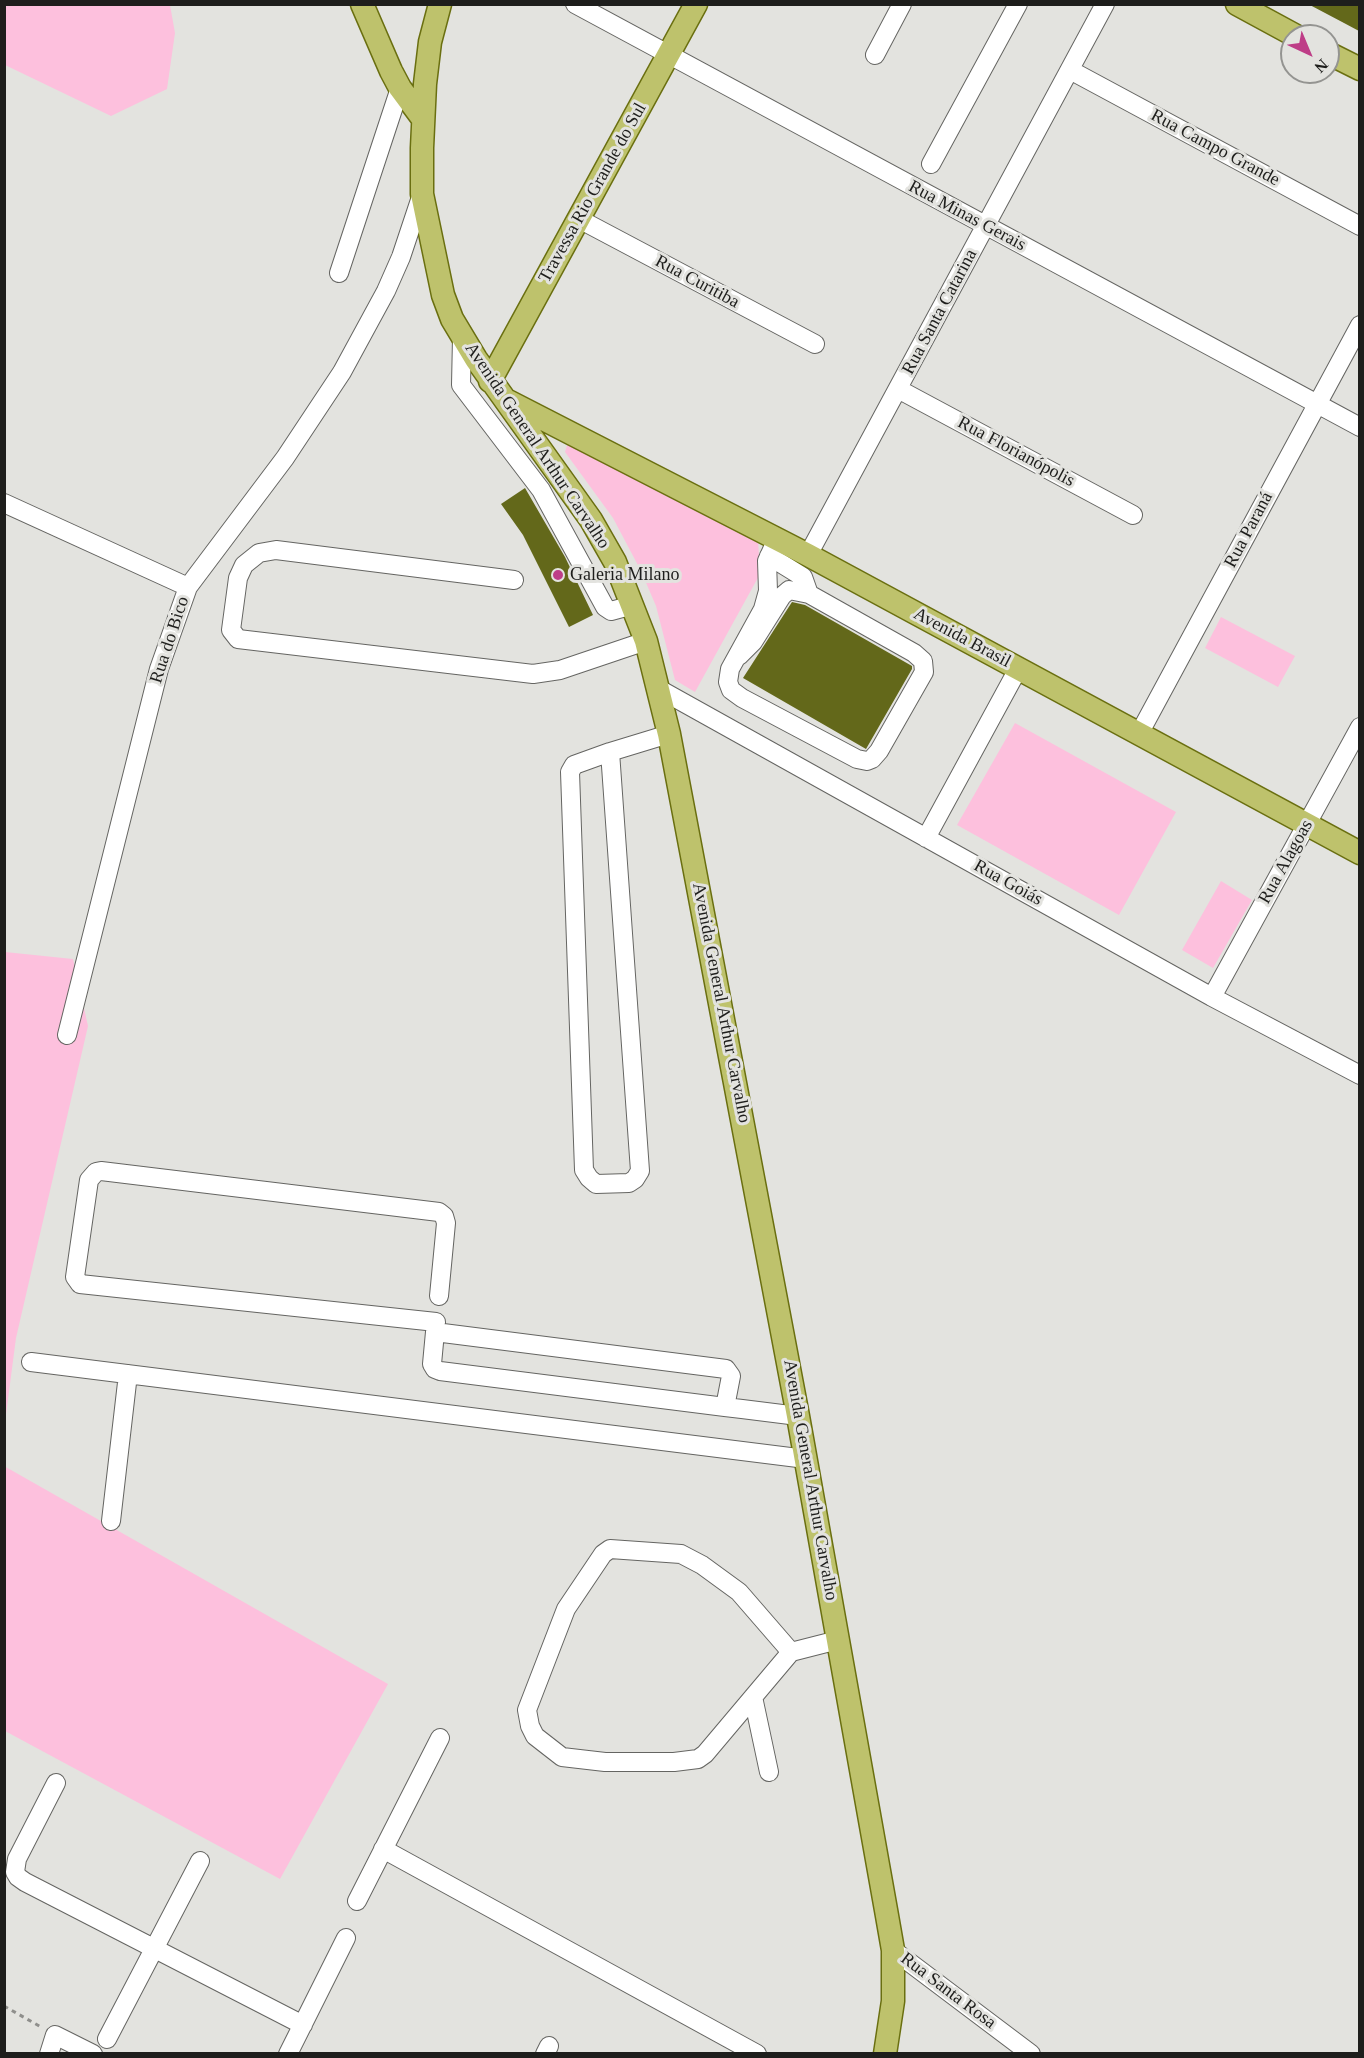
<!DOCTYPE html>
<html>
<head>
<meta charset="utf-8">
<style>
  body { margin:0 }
  #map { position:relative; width:1364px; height:2058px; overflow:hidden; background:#e3e3df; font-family:Georgia,serif }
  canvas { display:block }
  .frame { position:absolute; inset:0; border:6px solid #1e1e1c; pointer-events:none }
  .north { position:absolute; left:1280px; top:24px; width:60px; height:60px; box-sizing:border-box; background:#e3e3df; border:2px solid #949491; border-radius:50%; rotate:136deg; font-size:16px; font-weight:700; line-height:24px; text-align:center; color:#1e1e1c }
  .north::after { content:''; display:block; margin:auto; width:21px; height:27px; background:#be3d87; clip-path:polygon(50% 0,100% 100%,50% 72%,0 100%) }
</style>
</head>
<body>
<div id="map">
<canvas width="1364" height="2058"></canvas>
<div class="frame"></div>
<div class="north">N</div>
</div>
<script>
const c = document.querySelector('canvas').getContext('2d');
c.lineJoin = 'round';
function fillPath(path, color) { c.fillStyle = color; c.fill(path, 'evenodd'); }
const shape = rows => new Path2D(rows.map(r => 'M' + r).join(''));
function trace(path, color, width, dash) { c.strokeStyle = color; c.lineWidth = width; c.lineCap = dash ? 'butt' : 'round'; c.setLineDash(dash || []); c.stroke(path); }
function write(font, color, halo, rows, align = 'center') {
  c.font = font + ' Georgia,serif'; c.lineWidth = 6; c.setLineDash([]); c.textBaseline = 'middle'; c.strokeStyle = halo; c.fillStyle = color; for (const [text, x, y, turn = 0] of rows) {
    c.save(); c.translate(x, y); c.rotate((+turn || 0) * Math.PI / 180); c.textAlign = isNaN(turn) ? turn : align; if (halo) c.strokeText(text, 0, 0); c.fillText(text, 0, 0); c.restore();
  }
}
fillPath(shape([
  [4,5,170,5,175,33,167,89,111,116,5,65],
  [568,442,758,539,760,574,695,692,675,680,656,606,641,571,613,518,565,452],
  [1221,617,1295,656,1278,687,1205,648],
  [1015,723,1176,812,1119,915,957,825],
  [1221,881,1252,900,1213,968,1182,950],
  [5,952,73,959,88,1026,16,1338,5,1422],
  [4,1466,388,1684,280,1879,5,1731]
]), '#fdc0dd');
fillPath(shape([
  [1308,4,1359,4,1359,31,1344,23],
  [525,488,565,557,593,615,569,627,523,535,501,504],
  [792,602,805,605,912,666,912,669,866,749,743,678]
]), '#63681a');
const minor = shape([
  [575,4,1360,427],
  [875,55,902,4],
  [1070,70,1360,226],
  [931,164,1018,4],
  [579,219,815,344],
  [339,273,400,88],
  [462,338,461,385,541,490,605,607,611,611,633,605],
  [898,389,1133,515],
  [4,503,188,587],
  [808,555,1105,4],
  [769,556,803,577,809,594],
  [514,580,276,550,259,553,244,565,238,578,231,630,238,639,533,674,560,670,646,641],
  [739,656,753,642,782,596,789,590,809,594,914,653,923,661,924,672,879,751,872,759,867,761,857,759,742,698,731,690,728,682,730,669,763,609,768,591,767,561,777,539],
  [659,689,1212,997,1360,1075],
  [1139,734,1360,325],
  [610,752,640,1171,635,1179,629,1183,596,1184,589,1178,584,1170,570,772,574,765,610,752],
  [610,752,669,734],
  [926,838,1018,669],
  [1212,997,1360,727],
  [67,1035,159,669,188,587,285,458,342,372,386,291,401,257,422,194],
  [436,1322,80,1284,75,1277,89,1180,96,1172,101,1171,439,1212,444,1216,446,1223,439,1296],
  [31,1362,806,1459],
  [725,1407,731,1376,726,1369,435,1332,432,1364,435,1369,440,1371,725,1407,742,1409,798,1416],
  [111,1521,128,1374],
  [791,1652,739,1592,702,1565,681,1554,610,1549,603,1554,566,1609,527,1710,530,1726,535,1736,562,1757,605,1762,674,1762,698,1759,705,1754,791,1652,838,1640],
  [753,1697,769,1772],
  [56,1783,17,1859,15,1872,18,1877,25,1882,303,2025],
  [383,1849,757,2054],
  [357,1901,440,1738],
  [893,1950,1031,2054],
  [107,2039,200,1861],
  [49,2054,55,2035,93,2054],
  [288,2054,346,1938],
  [545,2054,549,2046]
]);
const major = shape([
  [362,4,391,71,400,88,423,119],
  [440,4,430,42,425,84,422,148,422,194,443,295,452,319,476,359,591,520,615,562,646,641,669,734,798,1416,886,1910,893,1950,893,2001,885,2054],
  [1237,4,1296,36],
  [1328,53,1360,69],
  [490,381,696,4],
  [508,401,808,555,1360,853]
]);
trace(minor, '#656562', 20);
trace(major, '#6a6f10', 25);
trace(shape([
  [4,2006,41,2027]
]), '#8f8f8c', 3, [4.5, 4.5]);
trace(minor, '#fff', 18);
trace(major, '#bec26c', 22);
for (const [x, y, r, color] of [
  [558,575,6,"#be3d87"]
]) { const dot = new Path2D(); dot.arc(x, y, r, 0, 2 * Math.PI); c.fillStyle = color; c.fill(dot); trace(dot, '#e3e3df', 2); }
write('18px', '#1e1e1c', '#e3e3df', [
  ["Rua Campo Grande",1215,148,28],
  ["Travessa Rio Grande do Sul",593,193,-61],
  ["Rua Minas Gerais",967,216,28],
  ["Rua Curitiba",697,282,28],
  ["Rua Santa Catarina",940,312,-62],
  ["Avenida General Arthur Carvalho",537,446,56],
  ["Rua Florianópolis",1016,452,28],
  ["Rua Paraná",1249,530,-62],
  ["Avenida Brasil",962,638,28],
  ["Rua do Bico",170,640,-72],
  ["Rua Alagoas",1286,862,-61],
  ["Rua Goiás",1008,883,29],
  ["Avenida General Arthur Carvalho",721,1003,79],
  ["Avenida General Arthur Carvalho",810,1480,80],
  ["Rua Santa Rosa",948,1991,37]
]);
write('18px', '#1e1e1c', '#e3e3df', [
  ["Galeria Milano",570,575]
], 'left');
</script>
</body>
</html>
